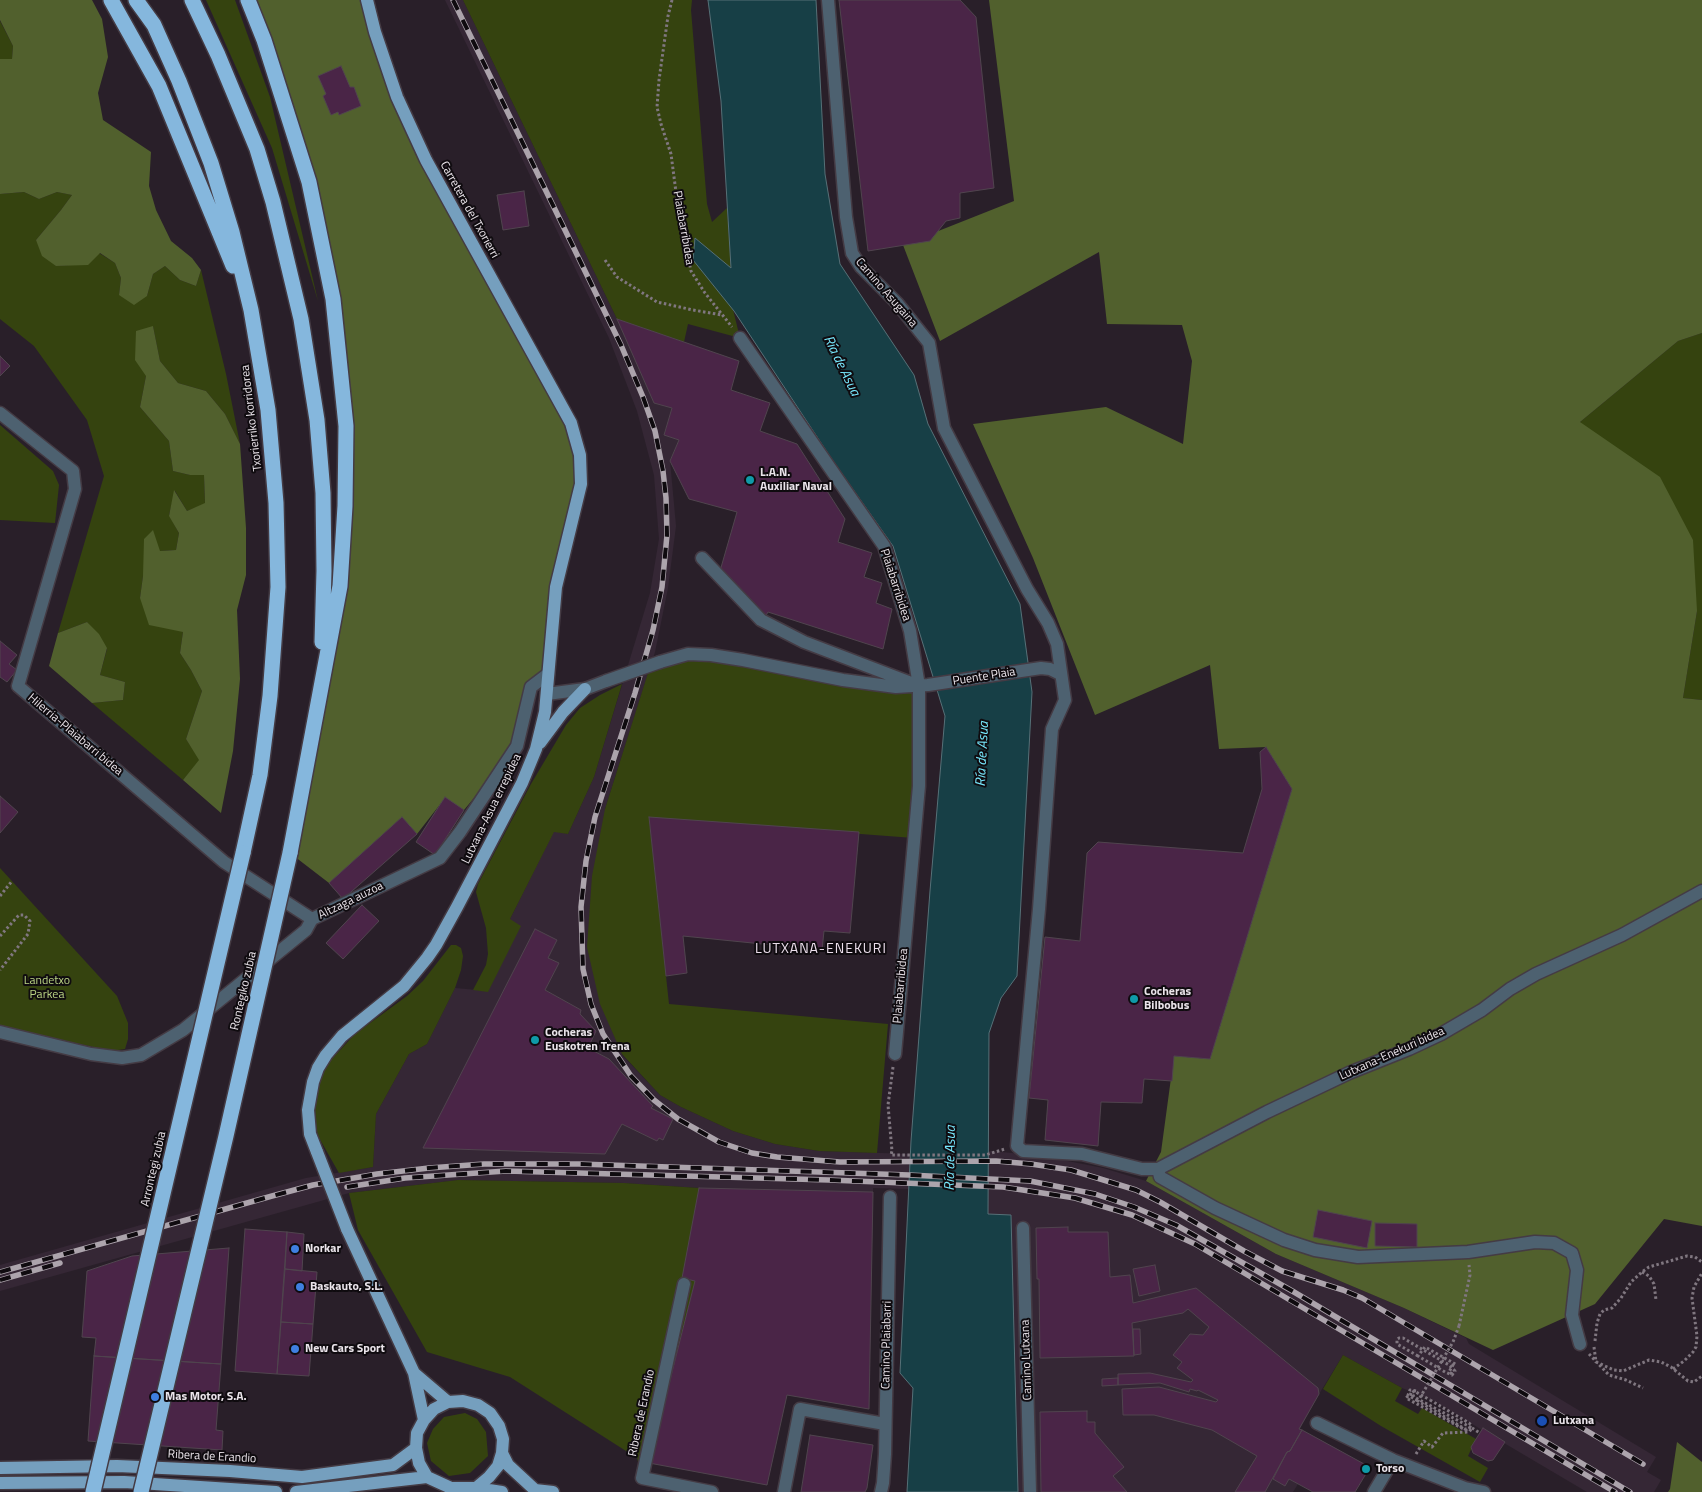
<!DOCTYPE html>
<html>
<head>
<meta charset="utf-8">
<style>
  body { margin:0 }
  canvas { display:block; background:#291f29 }
</style>
</head>
<body>
<canvas width="1702" height="1492"></canvas>
<script>
const c = document.querySelector('canvas').getContext('2d');
c.lineJoin = 'round';
function fillPath(path, color) { c.fillStyle = color; c.fill(path, 'evenodd'); }
const shape = rows => new Path2D(rows.map(r => 'M' + r).join(''));
function trace(path, color, width, dash) { c.strokeStyle = color; c.lineWidth = width; c.lineCap = dash ? 'butt' : 'round'; c.setLineDash(dash || []); c.stroke(path); }
function write(font, color, halo, rows, align = 'center') {
  c.font = font + ' "Titillium Web",sans-serif'; c.lineWidth = 4; c.setLineDash([]); c.textBaseline = 'middle'; c.strokeStyle = halo; c.fillStyle = color; for (const [text, x, y, turn = 0] of rows) {
    c.save(); c.translate(x, y); c.rotate((+turn || 0) * Math.PI / 180); c.textAlign = isNaN(turn) ? turn : align; if (halo) c.strokeText(text, 0, 0); c.fillText(text, 0, 0); c.restore();
  }
}
fillPath(shape([
  [445,0,463,0,617,319,672,408,664,434,679,440,670,461,676,526,668,588,655,652,605,809,622,1055,660,1095,681,1107,733,1131,775,1144,819,1151,911,1154,909,1189,873,1188,873,1192,699,1188,624,1183,458,1180,349,1193,0,1291,0,1265,306,1178,373,1167,376,1114,409,1054,427,1044,455,988,488,991,510,919,554,831,568,834,594,777,650,593,659,539,654,475,637,411,609,338],
  [988,1151,1037,1155,1103,1168,1146,1181,1276,1254,1404,1308,1466,1338,1469,1344,1656,1457,1647,1472,1661,1480,1654,1492,1587,1492,1504,1443,1493,1460,1488,1461,1473,1453,1482,1430,1435,1401,1402,1388,1343,1355,1319,1394,1300,1429,1302,1430,1290,1451,1287,1452,1273,1478,1285,1486,1289,1479,1298,1484,1293,1492,1018,1492,1011,1216,988,1215]
]), '#352735');
fillPath(shape([
  [206,0,235,0,270,97,318,301,272,148],
  [463,0,692,0,691,10,707,204,712,222,727,208,731,269,721,261,740,338,688,324,684,342,617,319],
  [0,21,13,46,12,59,0,59],
  [24,192,39,199,57,192,72,195,61,210,36,240,56,266,71,265,99,253,115,263,121,278,119,295,147,296,153,274,165,266,180,280,196,286,201,270,226,374,240,444,225,414,206,391,178,383,160,361,153,326,146,376,140,407,169,441,173,471,190,475,204,475,205,504,187,511,175,491,169,515,179,533,176,550,160,551,143,576,140,598,183,632,180,653,191,670,202,691,186,739,200,760,183,780,92,703,123,700,125,682,100,675,107,649,87,622,58,633,104,476,87,420,34,346,0,319,0,194],
  [1702,333,1702,700,1683,698,1697,611,1580,422,1678,341],
  [0,425,53,471,59,485,55,523,0,520],
  [688,654,919,686,914,838,649,818,669,1004,888,1024,877,1153,819,1151,775,1144,733,1131,681,1107,660,1095,622,1054,600,1004,587,947,592,876,605,809,648,673,660,662],
  [622,684,594,777,568,834,554,832,510,919,521,926,488,992,473,990,486,965,488,954,486,928,476,892,478,884,531,784,566,725,580,708,600,695],
  [0,868,117,996,128,1023,128,1039,125,1049,111,1051,0,1026],
  [451,945,456,945,461,948,463,956,461,970,455,988,427,1044,409,1054,376,1114,373,1167,339,1173,318,1136,314,1117,315,1095,320,1077,331,1060,355,1034,407,996,423,981],
  [458,1180,624,1183,699,1188,695,1281,649,1463,642,1478,637,1458,510,1377,427,1352,358,1230,349,1193],
  [1343,1355,1402,1388,1395,1401,1418,1414,1422,1408,1476,1439,1468,1456,1488,1468,1480,1482,1381,1426,1323,1389],
  [465,1413,477,1419,486,1432,488,1456,470,1473,449,1476,431,1461,427,1443,433,1429,444,1417]
]), '#35430f');
fillPath(shape([
  [0,0,92,0,102,19,108,57,98,93,103,120,151,152,149,186,156,210,171,241,192,258,201,270,196,286,180,280,165,266,153,274,147,296,134,305,119,295,121,278,115,263,100,253,88,265,56,266,42,256,36,240,61,210,72,195,57,192,39,199,24,192,0,194,0,59,12,59,13,46,0,20],
  [248,0,367,0,397,97,571,423,580,455,563,555,548,674,531,687,517,746,464,810,445,798,417,834,402,817,329,883,290,853,340,586,346,426,309,182],
  [989,0,1702,0,1702,333,1678,341,1580,422,1660,477,1693,540,1697,611,1683,698,1702,700,1702,1226,1664,1219,1595,1304,1493,1350,1404,1308,1276,1254,1146,1181,1161,1152,1174,1056,1210,1059,1292,789,1266,747,1219,749,1210,665,1095,715,1033,558,973,424,1106,407,1183,444,1192,361,1182,325,1107,324,1099,252,940,341,903,245,1014,201],
  [153,326,160,361,178,383,206,391,225,414,240,444,246,528,246,575,237,610,240,679,233,751,221,813,183,780,199,760,186,739,202,691,191,670,180,653,183,632,149,625,140,598,143,576,144,539,153,530,160,551,176,550,179,533,169,516,174,490,187,511,205,503,204,475,190,475,173,471,169,441,140,407,146,376,135,360,136,331],
  [87,622,99,634,107,648,100,675,125,682,123,700,92,703,49,666,58,633],
  [1677,1442,1702,1462,1702,1492,1668,1492,1670,1489]
]), '#51602d');
const water = shape([
  [708,0,816,0,825,174,840,264,914,375,928,424,1020,604,1032,692,1017,976,1001,998,989,1033,988,1214,1011,1215,1018,1492,907,1492,913,1388,900,1373,911,1141,930,891,945,716,893,546,833,461,734,311,693,260,695,238,731,268,721,101,708,0]
]);
fillPath(water, '#173f46');
trace(water, '#567077', 1);
const building = shape([
  [839,0,960,0,976,17,994,188,960,193,960,218,946,221,930,241,868,251,839,0],
  [341,66,350,87,354,87,361,106,339,115,338,112,331,115,323,96,326,94,318,76,341,66],
  [524,191,529,226,503,230,497,195,524,191],
  [617,319,739,361,731,390,770,403,760,431,797,444,845,519,838,542,872,553,864,577,882,583,876,603,892,609,883,649,768,612,765,617,720,571,737,512,689,499,670,461,679,440,664,435,672,408,654,403,617,319],
  [0,356,10,366,0,376,0,356],
  [0,641,17,655,9,664,17,670,7,682,0,677,0,641],
  [1266,747,1292,789,1210,1059,1174,1056,1172,1081,1144,1079,1142,1103,1101,1102,1098,1146,1045,1140,1048,1100,1029,1098,1045,937,1080,941,1087,853,1098,842,1243,853,1262,789,1260,752,1266,747],
  [0,796,18,812,0,833,0,796],
  [445,797,464,810,435,855,416,842,445,797],
  [402,817,417,834,343,899,329,883,402,817],
  [649,817,859,832,850,933,824,931,822,950,683,936,687,973,666,976,649,817],
  [362,905,379,921,343,959,326,943,362,905],
  [535,929,557,940,548,958,559,963,545,990,581,1010,580,1014,596,1031,588,1048,609,1059,653,1106,651,1108,673,1119,663,1140,659,1138,657,1141,622,1124,605,1154,423,1148,535,929],
  [699,1188,873,1192,869,1409,787,1395,767,1485,649,1463,695,1281,682,1278,699,1188],
  [1318,1210,1372,1221,1367,1248,1313,1237,1318,1210],
  [1375,1223,1417,1224,1417,1247,1375,1246,1375,1223],
  [1068,1227,1068,1232,1108,1232,1110,1277,1130,1275,1133,1303,1196,1288,1318,1388,1319,1394,1299,1429,1302,1430,1290,1451,1287,1452,1265,1492,1235,1492,1257,1456,1212,1430,1154,1415,1123,1415,1122,1389,1159,1387,1216,1402,1218,1400,1198,1390,1197,1391,1190,1389,1189,1392,1160,1383,1118,1385,1118,1374,1150,1373,1191,1382,1193,1380,1177,1368,1182,1362,1173,1355,1190,1334,1203,1335,1209,1327,1188,1309,1183,1313,1132,1323,1134,1356,1040,1358,1039,1279,1037,1279,1036,1228,1068,1227],
  [245,1229,287,1232,277,1374,235,1371,245,1229],
  [287,1232,304,1234,302,1271,285,1269,287,1232],
  [229,1248,221,1364,94,1356,96,1338,82,1337,87,1271,132,1256,229,1248],
  [1155,1265,1160,1291,1139,1296,1133,1269,1155,1265],
  [285,1269,317,1272,313,1324,281,1322,285,1269],
  [281,1322,313,1324,309,1376,277,1374,281,1322],
  [1133,1329,1140,1329,1141,1354,1134,1355,1133,1329],
  [94,1356,221,1364,216,1430,223,1431,222,1450,88,1441,94,1356],
  [1118,1378,1118,1385,1102,1386,1102,1379,1118,1378],
  [1087,1411,1087,1422,1095,1422,1095,1433,1124,1467,1113,1476,1127,1492,1041,1492,1040,1412,1087,1411],
  [1483,1428,1505,1442,1493,1460,1488,1461,1473,1453,1471,1447,1483,1428],
  [1302,1430,1366,1465,1367,1472,1355,1492,1313,1492,1289,1479,1285,1486,1273,1479,1287,1452,1290,1451,1302,1430],
  [810,1435,873,1445,867,1488,865,1492,801,1492,810,1435]
]);
fillPath(building, '#4a2547');
trace(building, '#50444e', 1);
const minor = shape([
  [828,0,846,217,852,253,861,267,897,303,929,343,944,428,1027,589,1048,623,1057,644,1065,700,1052,729,1039,909,1017,1146,1023,1151,1082,1154,1142,1169,1158,1169,1267,1112,1349,1073,1409,1049,1441,1034,1482,1010,1510,989,1536,974,1622,935,1702,891],
  [740,338,884,546,910,631,919,686,919,786,895,1054],
  [0,413,73,471,75,489,18,686,224,862,312,919],
  [702,558,761,620,804,642,914,684],
  [660,662,688,654,711,655,743,660,843,680,896,687,928,685,1041,668,1050,669,1060,674],
  [547,694,585,689,606,681],
  [0,1032,91,1054,122,1058,141,1055,183,1030,306,930,312,919,440,858,460,832,517,746,531,687,548,674],
  [1158,1169,1160,1177,1215,1208,1284,1240,1315,1250,1358,1257,1468,1252,1535,1242,1554,1243,1572,1253,1577,1270,1572,1315,1580,1344],
  [1023,1228,1030,1492],
  [684,1284,642,1478,712,1492],
  [1317,1423,1393,1460,1465,1488,1484,1492],
  [784,1492,800,1409,885,1424],
  [881,1492,883,1483,885,1454,890,1197],
  [1374,1492,1393,1460]
]);
const major = shape([
  [540,743,563,712,585,689],
  [317,1152,310,1134,308,1110,313,1082,318,1068,326,1055,342,1036,404,986,427,958,436,945,457,907,522,783,536,749,545,712,556,587,581,484,580,455,571,423,426,160,397,97,375,32,367,0],
  [347,1229,414,1373,424,1420,417,1433,416,1448,419,1463,427,1477,451,1488,476,1488,489,1477,498,1466,502,1453,503,1439,499,1426,490,1413,478,1405,463,1401,448,1402,434,1409,424,1420],
  [414,1373,448,1402],
  [502,1453,508,1465,535,1490,553,1492],
  [0,1468,117,1466,230,1471,302,1477,393,1465,416,1448],
  [0,1483,124,1482,276,1492],
  [476,1488,502,1492],
  [296,1492,427,1477]
]);
const highway = shape([
  [111,0,159,86,233,266],
  [136,0,154,25,179,81,211,163,232,232,251,310,268,410,276,503,278,587,270,696,260,775,243,853],
  [192,0,218,55,257,149,273,202,301,319,317,420,323,493,324,571,322,642],
  [248,0,264,40,309,182,333,299,346,426,345,506,340,586,290,853]
]);
trace(minor, '#443b44', 15);
trace(major, '#443b44', 15);
trace(highway, '#443b44', 18);
trace(shape([
  [672,0,668,16,659,80,657,107,661,124,671,154,679,215,691,271,705,293,732,327],
  [605,260,617,277,657,302,693,310,722,315],
  [0,896,12,881],
  [0,936,19,915,24,915,30,921,28,934,0,970],
  [893,1067,888,1105,892,1151,891,1155,985,1155,1005,1149],
  [1642,1272,1649,1276,1654,1284,1656,1300],
  [1459,1326,1470,1275,1469,1265],
  [1595,1341,1597,1323,1600,1314,1604,1310,1612,1308,1621,1298,1631,1282,1642,1272,1649,1267,1687,1256,1695,1257,1702,1262],
  [1594,1347,1596,1362,1614,1370,1623,1371,1649,1360,1661,1362,1671,1367,1688,1381,1694,1382,1702,1376],
  [1589,1354,1609,1375,1626,1380,1643,1388],
  [1673,1369,1684,1361,1693,1352,1696,1347,1697,1336,1692,1298,1694,1287,1702,1273],
  [1445,1372,1418,1356,1425,1347,1457,1365],
  [1452,1374,1449,1372,1454,1363],
  [1412,1395,1410,1394,1406,1398,1469,1432],
  [1472,1428,1480,1433],
  [1416,1454,1424,1441,1432,1447,1443,1433,1469,1432,1472,1428,1414,1397,1412,1393,1414,1391,1430,1400]
]), '#807780', 3, [2.5, 2.5]);
trace(minor, '#4d6170', 12);
trace(major, '#759fbe', 12);
trace(highway, '#85b7dd', 15);
const rail = shape([
  [453,0,621,345,643,397,655,431,663,471,666,498,667,535,662,587,653,630,635,693,595,817,586,861,581,907,583,969,591,1004,603,1034,631,1076,654,1100,678,1119,719,1142,752,1153,777,1157,840,1162,996,1161,1031,1164,1071,1170,1136,1190,1160,1202,1244,1251,1282,1271,1343,1290,1362,1298,1643,1464],
  [347,1187,405,1178,506,1171,829,1180,1003,1187,1075,1198,1132,1215,1195,1244,1615,1492],
  [0,1272,272,1196,313,1185,377,1174,429,1168,484,1164,579,1164,909,1175,1030,1181,1095,1194,1134,1207,1176,1225,1294,1292,1630,1492],
  [0,1280,60,1263]
]);
trace(rail, '#aca4ac', 5.5);
trace(rail, '#0f0b0f', 4, [11]);
const minorBridge = shape([
  [606,681,660,662]
]);
const majorBridge = shape([
  [317,1152,347,1229]
]);
const highwayBridge = shape([
  [93,1492,243,853],
  [141,1492,226,1136,290,853]
]);
trace(minorBridge, '#443b44', 15, []);
trace(majorBridge, '#443b44', 15, []);
trace(highwayBridge, '#443b44', 18, []);
trace(shape([
  [1418,1356,1397,1344,1397,1339,1399,1338,1403,1338,1449,1365,1455,1371,1452,1375,1445,1372],
  [1416,1391,1410,1390,1408,1395,1418,1401],
  [1430,1400,1469,1423,1471,1425,1469,1429,1465,1429,1418,1401,1453,1342,1459,1326]
]), '#807780', 3, [2.5, 2.5]);
trace(minorBridge, '#4d6170', 12);
trace(majorBridge, '#759fbe', 12);
trace(highwayBridge, '#85b7dd', 15);
for (const [x, y, r, color] of [
  [750,480,5,"#0f9aa8"],
  [1134,999,5,"#0f9aa8"],
  [535,1040,5,"#0f9aa8"],
  [295,1249,5,"#3f7fe0"],
  [300,1287,5,"#3f7fe0"],
  [295,1349,5,"#3f7fe0"],
  [155,1397,5,"#3f7fe0"],
  [1542,1421,6,"#1a4fb4"],
  [1366,1469,5,"#0f9aa8"]
]) { const dot = new Path2D(); dot.arc(x, y, r, 0, 2 * Math.PI); c.fillStyle = color; c.fill(dot); trace(dot, '#0f0b0f', 2); }
write('12px', '#eae4ea', '#0f0b0f', [
  ["Carretera del Txorierri",469,210,61],
  ["Plaiabarribidea",683,228,80],
  ["Camino Asugaina",886,293,49],
  ["Txorierriko korridorea",252,418,-97],
  ["Plaiabarribidea",895,585,72],
  ["Puente Plaia",984,677,-9],
  ["Hilerria-Plaiabarri bidea",75,735,40],
  ["Lutxana-Asua errepidea",492,809,-64],
  ["Altzaga auzoa",351,901,-26],
  ["Plaiabarribidea",901,986,-85],
  ["Rontegiko zubia",244,991,-77],
  ["Lutxana-Enekuri bidea",1392,1054,-24],
  ["Arrontegi zubia",154,1169,-77],
  ["Camino Plaiabarri",887,1345,-89],
  ["Camino Lutxana",1027,1360,-92],
  ["Ribera de Erandio",642,1413,-78],
  ["Ribera de Erandio",212,1457,3]
]);
write('bold 12px', '#eae4ea', '#0f0b0f', [
  ["L.A.N.",760,473],
  ["Auxiliar Naval",760,487],
  ["Cocheras",1144,992],
  ["Bilbobus",1144,1006],
  ["Cocheras",545,1033],
  ["Euskotren Trena",545,1047],
  ["Norkar",305,1249],
  ["Baskauto, S.L.",310,1287],
  ["New Cars Sport",305,1349],
  ["Mas Motor, S.A.",165,1397],
  ["Lutxana",1553,1421],
  ["Torso",1376,1469]
], 'left');
write('12px', '#bad384', '#0f0b0f', [
  ["Landetxo",47,981],
  ["Parkea",47,995]
]);
write('italic 14px', '#77e8fd', '#0f0b0f', [
  ["Ría de Asua",841,366,64],
  ["Ría de Asua",983,754,-87],
  ["Ría de Asua",951,1158,-89]
]);
c.letterSpacing = '1px';
write('14px', '#ebdeeb', '#0f0b0f', [
  ["LUTXANA-ENEKURI",821,950]
]);
c.letterSpacing = '0px';
</script>
</body>
</html>
